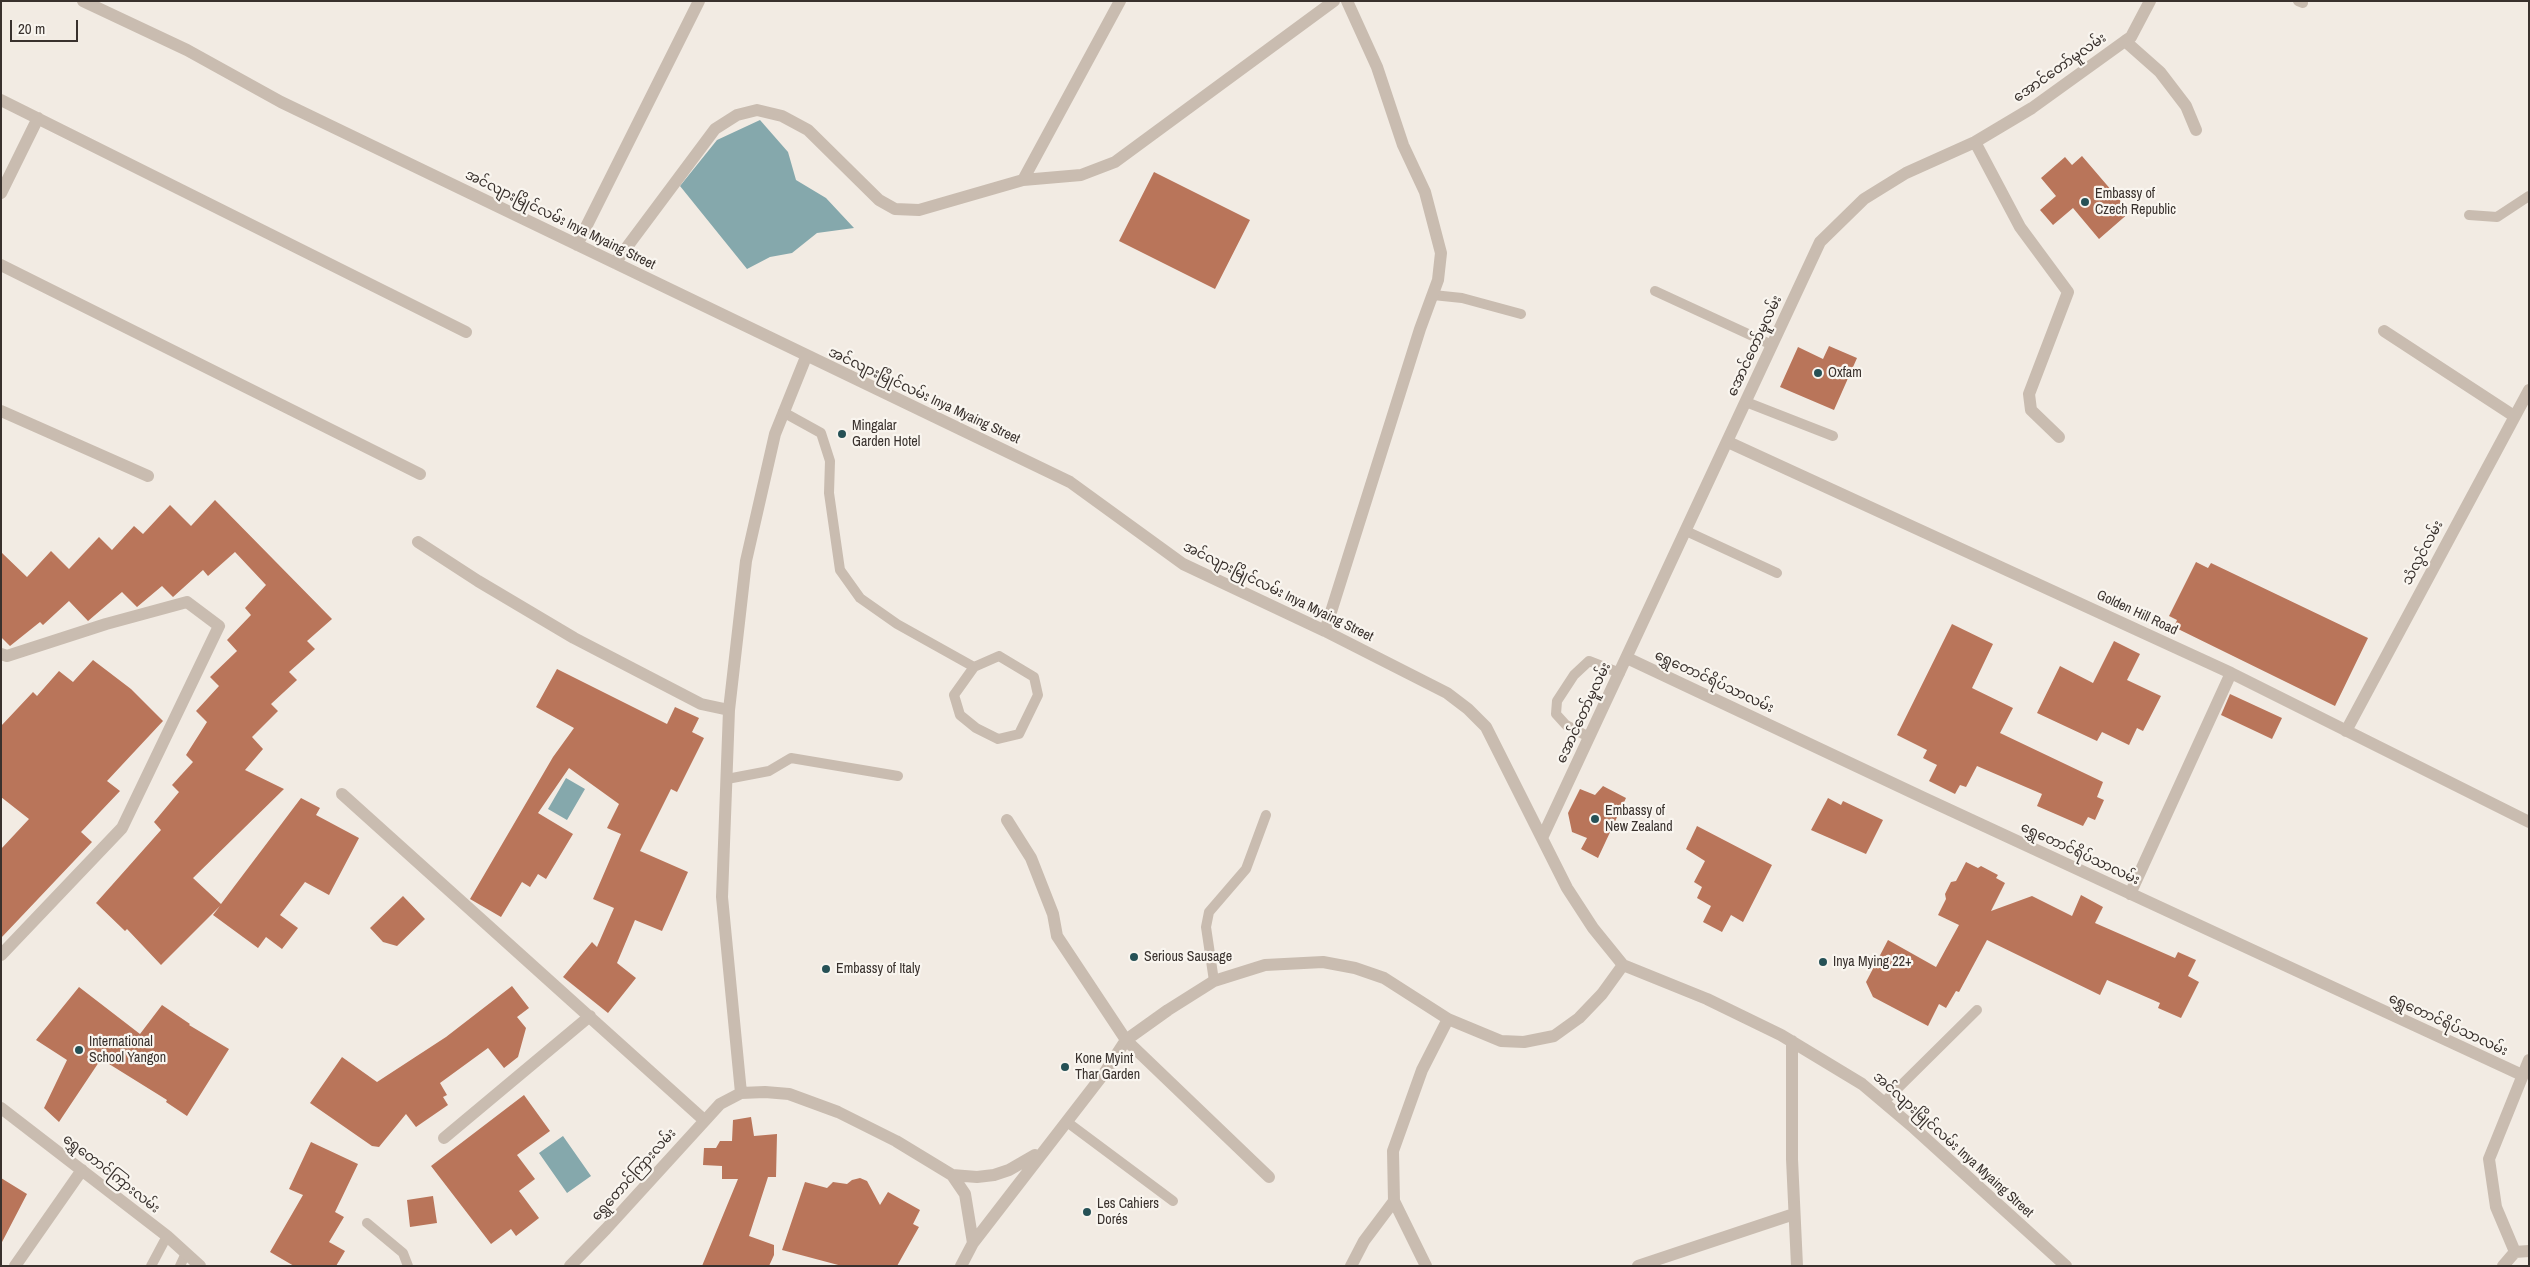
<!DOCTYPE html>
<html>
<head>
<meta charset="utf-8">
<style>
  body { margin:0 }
  #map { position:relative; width:2530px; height:1267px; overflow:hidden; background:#f2ebe3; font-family:"Archivo Narrow",sans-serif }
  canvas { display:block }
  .frame { position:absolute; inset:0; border:2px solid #39312d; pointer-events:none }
  .scale { position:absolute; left:10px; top:20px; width:68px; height:22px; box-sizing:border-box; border:2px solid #39312d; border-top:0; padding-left:6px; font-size:15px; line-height:18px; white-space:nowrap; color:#39312d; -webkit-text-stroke:4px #f9f5ef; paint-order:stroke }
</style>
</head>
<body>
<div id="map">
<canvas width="2530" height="1267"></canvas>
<div class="frame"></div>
<div class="scale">20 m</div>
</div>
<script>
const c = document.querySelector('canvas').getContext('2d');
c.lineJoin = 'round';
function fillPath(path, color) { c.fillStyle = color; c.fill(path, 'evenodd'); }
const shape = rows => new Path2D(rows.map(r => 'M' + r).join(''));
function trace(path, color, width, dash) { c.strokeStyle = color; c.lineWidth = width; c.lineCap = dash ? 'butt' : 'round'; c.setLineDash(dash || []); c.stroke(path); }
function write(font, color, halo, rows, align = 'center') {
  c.font = font + ' "Archivo Narrow","Noto Sans Myanmar",sans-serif'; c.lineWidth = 4.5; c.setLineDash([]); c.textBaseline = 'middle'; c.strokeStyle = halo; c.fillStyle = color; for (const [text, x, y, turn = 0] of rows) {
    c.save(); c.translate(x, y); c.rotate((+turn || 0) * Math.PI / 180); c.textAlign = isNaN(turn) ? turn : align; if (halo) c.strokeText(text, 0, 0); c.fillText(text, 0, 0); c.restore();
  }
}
fillPath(shape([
  [760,120,788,152,796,180,826,198,854,228,817,233,792,253,770,257,747,269,680,186,717,140],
  [566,778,585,789,567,820,548,809],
  [563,1136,591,1176,567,1193,539,1153]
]), '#85a8ac');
fillPath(shape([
  [2082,156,2130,212,2099,239,2073,208,2053,225,2040,210,2056,196,2041,178,2065,157,2072,165],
  [1154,172,1250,220,1215,289,1119,241],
  [1829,346,1857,358,1834,410,1780,387,1798,347,1823,359],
  [215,500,332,619,307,641,315,649,289,672,297,680,271,704,278,711,252,737,263,749,245,770,284,789,193,878,221,904,301,798,320,808,316,815,359,838,329,895,305,882,280,915,298,928,282,949,266,937,258,948,213,915,220,906,161,965,127,929,125,931,96,903,161,830,154,822,179,792,172,785,193,762,186,755,207,722,196,711,219,686,210,677,237,651,227,640,251,615,245,608,266,585,235,552,208,576,203,570,173,597,162,586,137,607,122,592,88,621,69,601,43,625,40,622,10,646,1,637,1,552,27,577,51,551,69,569,99,537,112,550,134,526,143,534,170,505,191,526],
  [2196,562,2208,568,2211,563,2368,638,2335,706,2174,627,2177,620,2169,616],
  [1952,624,1993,644,1972,688,2013,708,2000,733,2103,782,2097,797,2104,800,2095,820,2088,817,2083,826,2037,806,2042,794,1977,766,1966,787,1960,785,1955,794,1929,781,1937,765,1923,758,1927,750,1897,735],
  [2114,641,2140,654,2127,680,2161,696,2143,731,2137,728,2129,745,2102,732,2097,741,2037,713,2060,666,2093,683],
  [93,660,131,689,163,721,107,781,120,791,81,832,92,842,1,938,1,849,29,819,1,797,1,726,33,692,37,696,59,671,73,682],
  [557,669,667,724,675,707,699,718,692,732,704,738,677,792,671,789,640,851,688,872,662,931,635,920,617,963,636,978,608,1013,563,977,592,942,597,947,614,908,593,899,621,834,607,828,619,804,569,768,538,813,573,834,546,879,538,874,530,887,522,882,501,917,470,899,553,757,574,728,536,707],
  [2230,694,2282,718,2272,739,2221,715],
  [1603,786,1626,798,1598,858,1581,849,1587,838,1572,832,1568,813,1580,789,1595,795],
  [1828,798,1841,805,1843,801,1883,820,1866,854,1811,830],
  [1697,826,1772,865,1743,922,1731,915,1722,932,1703,922,1711,906,1697,898,1702,887,1694,882,1705,861,1686,849],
  [1966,862,1978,868,1981,866,1998,875,1996,878,2005,883,1991,911,2032,896,2072,916,2081,895,2103,907,2095,923,2175,958,2178,952,2196,960,2188,976,2199,982,2181,1018,2158,1008,2160,1003,2107,980,2100,995,1987,940,1959,992,1956,991,1946,1008,1939,1004,1928,1026,1873,997,1866,982,1888,940,1936,967,1959,925,1938,915,1946,899,1945,894,1951,882,1956,881],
  [403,896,425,919,397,946,383,942,370,928],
  [512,986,529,1008,517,1017,526,1028,518,1057,504,1068,488,1048,440,1083,447,1095,443,1097,448,1105,416,1127,406,1114,379,1147,372,1146,310,1103,342,1057,377,1082,446,1037],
  [79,987,140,1034,162,1005,190,1024,189,1025,229,1049,187,1116,166,1102,167,1100,101,1059,59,1122,44,1108,67,1060,36,1040],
  [524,1095,550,1131,517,1155,535,1179,519,1191,539,1218,516,1236,511,1229,491,1244,431,1166],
  [751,1117,754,1136,777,1134,776,1177,768,1177,749,1236,774,1245,774,1255,769,1266,702,1266,738,1179,722,1179,722,1166,703,1165,704,1148,716,1148,720,1141,732,1141,733,1120],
  [311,1142,358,1164,335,1212,344,1217,329,1242,345,1251,336,1266,294,1266,270,1252,303,1195,289,1189],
  [1,1178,27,1194,1,1244],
  [860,1178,867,1181,880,1205,888,1192,920,1210,913,1224,919,1227,897,1266,842,1266,782,1250,805,1182,827,1188,833,1182,847,1184,852,1180],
  [433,1196,437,1223,410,1227,407,1200]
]), '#b9755a');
trace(shape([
  [2298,1,2303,3],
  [2469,215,2497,217,2529,196],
  [1655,291,1772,345],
  [1433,295,1462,298,1521,314],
  [1746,402,1833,436],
  [783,412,821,433,830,461,829,493,840,570,860,598,897,624,974,667],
  [1686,531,1777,573],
  [999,656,1034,677,1038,695,1019,734,998,739,976,728,960,715,954,695,974,667,999,656],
  [1589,737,1566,725,1556,714,1557,701,1574,675,1589,661,1620,673],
  [727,779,769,771,791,758,898,776],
  [1214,981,1206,927,1209,912,1246,869,1266,815],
  [1884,1102,1977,1010],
  [1067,1122,1173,1201],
  [367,1223,403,1253,408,1266],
  [151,1266,167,1236],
  [180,1266,186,1253]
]), '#c9bcb0', 10);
trace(shape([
  [83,1,187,50,281,102,1070,482,1183,564,1325,631,1447,693,1468,709,1486,727,1567,888,1593,928,1623,965,1707,999,1781,1035,1862,1084,1914,1128,2066,1266],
  [2125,41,2160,72,2186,106,2196,130],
  [1,100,466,332],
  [1975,142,2020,227,2068,292,2029,394,2031,410,2059,437],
  [1023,180,1120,1],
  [1,193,38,118],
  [577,245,699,1],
  [615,263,715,129,737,115,757,110,782,116,808,130,879,200,895,209,919,210,1023,180,1081,175,1115,162,1334,1],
  [1,265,420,474],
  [2384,331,2514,416],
  [1,411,148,476],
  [1728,442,2231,673,2529,822],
  [418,542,478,581,574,638,701,704,729,710],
  [1325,631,1420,329,1438,280,1441,253,1425,192,1403,145,1377,67,1347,1],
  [1,654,7,656,106,624,187,602,219,626,122,828,1,955],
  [1627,658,1924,798,2522,1075],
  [2346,731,2529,390],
  [342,794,704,1120],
  [1007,820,1031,858,1053,914,1057,936,1126,1040,1269,1177],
  [1542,838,1820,242,1864,199,1906,173,1975,142,2032,108,2125,41,2131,37,2150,1],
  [2130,894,2231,673],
  [1792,1041,1792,1159,1797,1266],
  [741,1093,722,897,729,710,746,561,775,434,806,357],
  [1,1108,167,1236,200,1266],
  [444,1138,590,1016],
  [952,1175,977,1177,994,1175,1009,1170,1035,1155],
  [2515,1252,2496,1207,2489,1159,2529,1060],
  [15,1266,82,1170],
  [570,1266,606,1229,720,1104,741,1093,765,1092,789,1094,838,1112,896,1141,952,1175,965,1194,973,1243],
  [961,1266,973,1243,1105,1072,1126,1040,1168,1010,1214,981,1265,965,1323,962,1355,968,1384,978,1448,1019,1501,1041,1524,1042,1554,1036,1579,1018,1602,994,1623,965],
  [1351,1266,1364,1241,1394,1201],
  [1426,1266,1394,1201,1393,1151,1422,1070,1448,1019],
  [1638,1266,1794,1214],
  [2503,1266,2515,1252,2529,1251]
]), '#c9bcb0', 12);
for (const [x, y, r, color] of [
  [2085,202,5,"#265156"],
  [1818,373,5,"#265156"],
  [842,434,5,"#265156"],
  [1595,819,5,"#265156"],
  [1134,957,5,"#265156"],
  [1823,962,5,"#265156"],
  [826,969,5,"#265156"],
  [79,1050,5,"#265156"],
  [1065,1067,5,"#265156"],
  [1087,1212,5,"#265156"]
]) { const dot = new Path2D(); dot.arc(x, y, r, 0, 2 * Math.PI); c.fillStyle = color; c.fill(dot); trace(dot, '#f9f5ef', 2); }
write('14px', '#39312d', '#f9f5ef', [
  ["အောင်တော်မူလမ်း",2060,68,-35],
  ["အင်လျားမြိုင်လမ်း Inya Myaing Street",560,220,26],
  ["အောင်တော်မူလမ်း",1755,346,-65],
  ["အင်လျားမြိုင်လမ်း Inya Myaing Street",924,396,25],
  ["သံလွင်လမ်း",2423,553,-62],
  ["အင်လျားမြိုင်လမ်း Inya Myaing Street",1278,592,26],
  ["Golden Hill Road",2137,613,25],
  ["ရွှေတောင်ရိပ်သာလမ်း",1714,682,25],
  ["အောင်တော်မူလမ်း",1584,713,-65],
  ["ရွှေတောင်ရိပ်သာလမ်း",2080,854,25],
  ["ရွှေတောင်ရိပ်သာလမ်း",2448,1025,25],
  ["အင်လျားမြိုင်လမ်း Inya Myaing Street",1953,1145,42],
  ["ရွှေတောင်ကြားလမ်း",111,1174,38],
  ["ရွှေတောင်ကြားလမ်း",634,1175,-48]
]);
write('14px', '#39312d', '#f9f5ef', [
  ["Embassy of",2095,194],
  ["Czech Republic",2095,210],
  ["Oxfam",1828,373],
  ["Mingalar",852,426],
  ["Garden Hotel",852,442],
  ["Embassy of",1605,811],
  ["New Zealand",1605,827],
  ["Serious Sausage",1144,957],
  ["Inya Mying 22+",1833,962],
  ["Embassy of Italy",836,969],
  ["International",89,1042],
  ["School Yangon",89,1058],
  ["Kone Myint",1075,1059],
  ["Thar Garden",1075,1075],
  ["Les Cahiers",1097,1204],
  ["Dorés",1097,1220]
], 'left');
</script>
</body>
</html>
